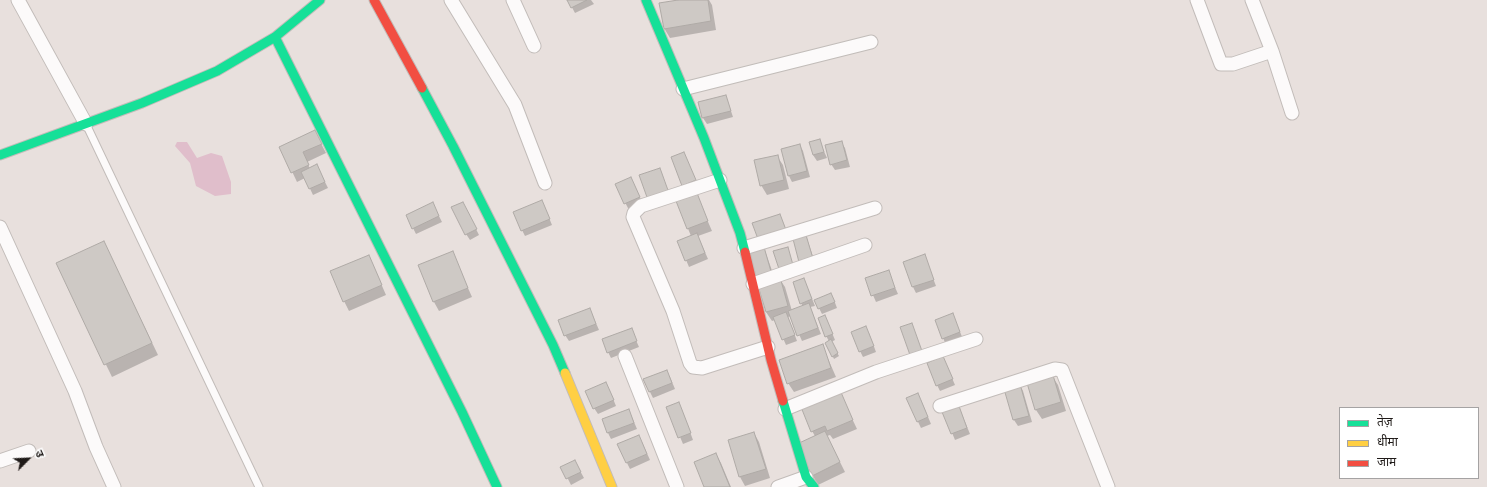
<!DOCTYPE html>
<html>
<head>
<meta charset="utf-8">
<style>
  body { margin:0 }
  #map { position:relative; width:1487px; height:487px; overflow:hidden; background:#e8e0dd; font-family:Overpass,"Noto Sans Devanagari",sans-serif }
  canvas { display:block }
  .legend { position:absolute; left:1339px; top:407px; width:140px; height:72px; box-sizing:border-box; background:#fff; border:1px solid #a5a3a3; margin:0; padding:5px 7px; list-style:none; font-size:12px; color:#1f1a18 }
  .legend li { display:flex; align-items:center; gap:8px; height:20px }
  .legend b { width:20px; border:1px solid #a5a3a3 }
  .north { position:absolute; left:8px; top:439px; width:40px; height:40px; -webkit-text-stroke:3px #fff; paint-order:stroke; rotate:66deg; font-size:11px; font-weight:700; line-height:16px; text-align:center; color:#1f1a18 }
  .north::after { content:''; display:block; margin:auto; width:14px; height:18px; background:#1f1a18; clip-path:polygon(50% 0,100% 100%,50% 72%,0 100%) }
</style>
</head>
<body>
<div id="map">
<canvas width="1487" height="487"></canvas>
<ul class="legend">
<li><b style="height:5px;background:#16e098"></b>तेज़</li>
<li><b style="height:5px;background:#ffcf43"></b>धीमा</li>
<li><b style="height:5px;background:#f24e42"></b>जाम</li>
</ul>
<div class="north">उ</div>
</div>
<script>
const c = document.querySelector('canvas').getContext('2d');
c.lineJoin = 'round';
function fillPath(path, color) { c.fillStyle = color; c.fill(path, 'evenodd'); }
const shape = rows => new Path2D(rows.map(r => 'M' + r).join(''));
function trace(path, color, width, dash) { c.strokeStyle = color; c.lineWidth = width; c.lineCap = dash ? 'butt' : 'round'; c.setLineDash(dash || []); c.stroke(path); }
fillPath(shape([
  [177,142,187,142,197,158,211,153,222,156,231,182,231,194,215,196,196,186,190,163,175,146]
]), '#e0becb');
fillPath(shape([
  [568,0,591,0,594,4,575,13],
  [684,0,709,0,712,5,716,30,670,38,664,28],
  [726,96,733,117,707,124,703,118],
  [315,132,326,153,307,162,310,169,320,172,328,188,313,195,305,178,297,182,281,148],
  [819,140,827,158,817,161,813,155],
  [841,142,845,148,850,167,835,170,831,164],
  [800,145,803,151,810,177,792,182,789,176],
  [777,156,783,165,789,189,767,195,761,185],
  [634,184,643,204,629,210,616,185],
  [696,194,712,231,698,236,708,259,689,267,678,241,691,236,677,202],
  [545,208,552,225,525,236,522,230],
  [466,209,479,235,470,240,466,234],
  [436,210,442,222,416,234,413,228],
  [780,215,789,236,762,245],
  [806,236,817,268,805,271],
  [764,248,775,279,779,278,785,287,792,311,803,307,801,303,804,279,815,306,810,307,821,334,802,341,791,316,788,317,797,341,786,345,775,320,772,321,766,312],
  [452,252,472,297,439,311,434,302],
  [110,255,158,355,112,377,57,264],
  [924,255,936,286,916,293,913,287],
  [369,256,386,295,349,311,344,301],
  [888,271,898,294,876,302,866,279],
  [834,300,837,308,822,314,819,308],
  [590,309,599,330,569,341,565,335],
  [953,315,963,339,946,345,936,321],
  [825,316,835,340,831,342,839,356,834,359,826,343,829,341,826,336],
  [631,329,639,347,611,358,608,352],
  [869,333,876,352,863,357,860,351],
  [822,345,836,377,794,392,788,383],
  [943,357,955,385,940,391,937,385],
  [1052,376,1058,385,1066,411,1042,419,1036,410],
  [670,377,675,389,653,398,644,380],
  [1020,385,1023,391,1032,422,1018,426,1014,420,1006,389],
  [609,389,616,406,598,414,594,408],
  [839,391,857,429,833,439,830,435,827,436,845,472,818,485,813,476,815,436,812,431],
  [907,399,921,400,931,424,921,428],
  [959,407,970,434,955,440,944,413],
  [668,408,682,410,693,440,683,444],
  [629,410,637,429,611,439,608,433],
  [754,433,759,442,770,478,745,486,740,477],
  [642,442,650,460,630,469,627,463],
  [716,454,721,463,731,487,705,487],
  [562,467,578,467,584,478,571,485]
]), '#0003');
const building = shape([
  [567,0,587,0,571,8,567,0],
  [678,0,708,0,711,21,664,29,659,3,678,0],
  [726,95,731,111,702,118,698,102,726,95],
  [315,130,322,144,303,152,309,165,291,173,279,147,315,130],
  [820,139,824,152,813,155,809,142,820,139],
  [842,141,847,160,830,165,825,145,842,141],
  [800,144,807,171,788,176,781,149,800,144],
  [684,152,696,180,682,186,671,157,684,152],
  [778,155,784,180,760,186,754,160,778,155],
  [317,164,325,182,309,189,301,172,317,164],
  [660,168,669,193,648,200,639,175,660,168],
  [631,177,640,197,624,204,615,184,631,177],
  [697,193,708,221,687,229,676,201,697,193],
  [542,200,550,219,521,231,513,212,542,200],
  [433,202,439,216,412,229,406,215,433,202],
  [463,202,477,229,465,235,451,207,463,202],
  [780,214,786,230,758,239,752,223,780,214],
  [697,233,705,253,685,261,677,241,697,233],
  [806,235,814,262,800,266,793,239,806,235],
  [104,241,152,343,104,365,56,263,104,241],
  [764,247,772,275,756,280,748,252,764,247],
  [788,247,793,265,779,269,773,251,788,247],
  [453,251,468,288,433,302,418,265,453,251],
  [925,254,934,280,912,287,903,262,925,254],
  [369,255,382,285,343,302,330,271,369,255],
  [889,270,895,288,871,296,865,278,889,270],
  [780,277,788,306,766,312,757,283,780,277],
  [804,278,812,299,800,304,793,282,804,278],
  [831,293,835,302,818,309,814,300,831,293],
  [809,303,818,328,797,336,788,311,809,303],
  [590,308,596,324,564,336,558,320,590,308],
  [786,312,795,335,782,340,773,317,786,312],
  [953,313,960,332,942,339,935,320,953,313],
  [825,315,833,334,825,337,818,318,825,315],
  [912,323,922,351,910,355,900,327,912,323],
  [866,326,874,346,859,352,851,332,866,326],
  [632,328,637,341,607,353,602,339,632,328],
  [831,339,838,353,832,357,825,343,831,339],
  [823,344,831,368,787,384,779,360,823,344],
  [943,356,953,379,936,386,927,363,943,356],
  [667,370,672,383,649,392,643,379,667,370],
  [1053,375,1061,402,1035,410,1027,383,1053,375],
  [606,382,614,400,593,409,585,391,606,382],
  [1020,384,1029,416,1013,420,1004,389,1020,384],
  [840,390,853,420,827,431,825,426,811,432,801,407,840,390],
  [918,393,928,417,917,422,906,398,918,393],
  [679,402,691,433,678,438,666,407,679,402],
  [959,406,967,428,951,434,942,412,959,406],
  [629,409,634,423,607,433,602,419,629,409],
  [825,431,840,462,812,476,797,444,825,431],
  [754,432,766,469,739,477,728,440,754,432],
  [639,435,647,454,626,463,617,444,639,435],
  [716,453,730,487,704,487,694,462,716,453],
  [575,460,581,472,566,479,560,467,575,460]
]);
fillPath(building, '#cec9c5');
trace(building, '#afaaa6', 1);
const lane = shape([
  [86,124,259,487]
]);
const street = shape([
  [18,0,86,124],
  [451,0,515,105,545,183],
  [513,0,534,46],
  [1197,0,1221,64,1233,64,1272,51],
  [1252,0,1272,51,1292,113],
  [683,89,871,42],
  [720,180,641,206,634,213,633,217,673,311,690,363,693,367,702,368,768,347],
  [0,227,75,391,96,447,114,487],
  [744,248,875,208],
  [753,284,865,245],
  [625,356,677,487],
  [940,406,1055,369,1062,370,1108,487],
  [785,409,876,372,976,339],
  [0,461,29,451],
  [778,487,806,477]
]);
const fast = shape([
  [646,0,704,138,740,233,745,252],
  [275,37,462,412,497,487],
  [422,88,453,146,553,345,565,373],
  [0,155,142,103,217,71,275,37,320,0],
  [783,401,806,477,814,487]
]);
const slow = shape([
  [565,373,612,487]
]);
const jam = shape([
  [374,0,422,88],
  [745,252,771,360,783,401]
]);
trace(lane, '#c2bcb9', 9);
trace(street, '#c2bcb9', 15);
trace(fast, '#c2bcb9', 11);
trace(slow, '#c2bcb9', 11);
trace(jam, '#c2bcb9', 11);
trace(lane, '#fcfafa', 7);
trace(street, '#fcfafa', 13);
trace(fast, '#16e098', 9);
trace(slow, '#ffcf43', 9);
trace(jam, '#f24e42', 9);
</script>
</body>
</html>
